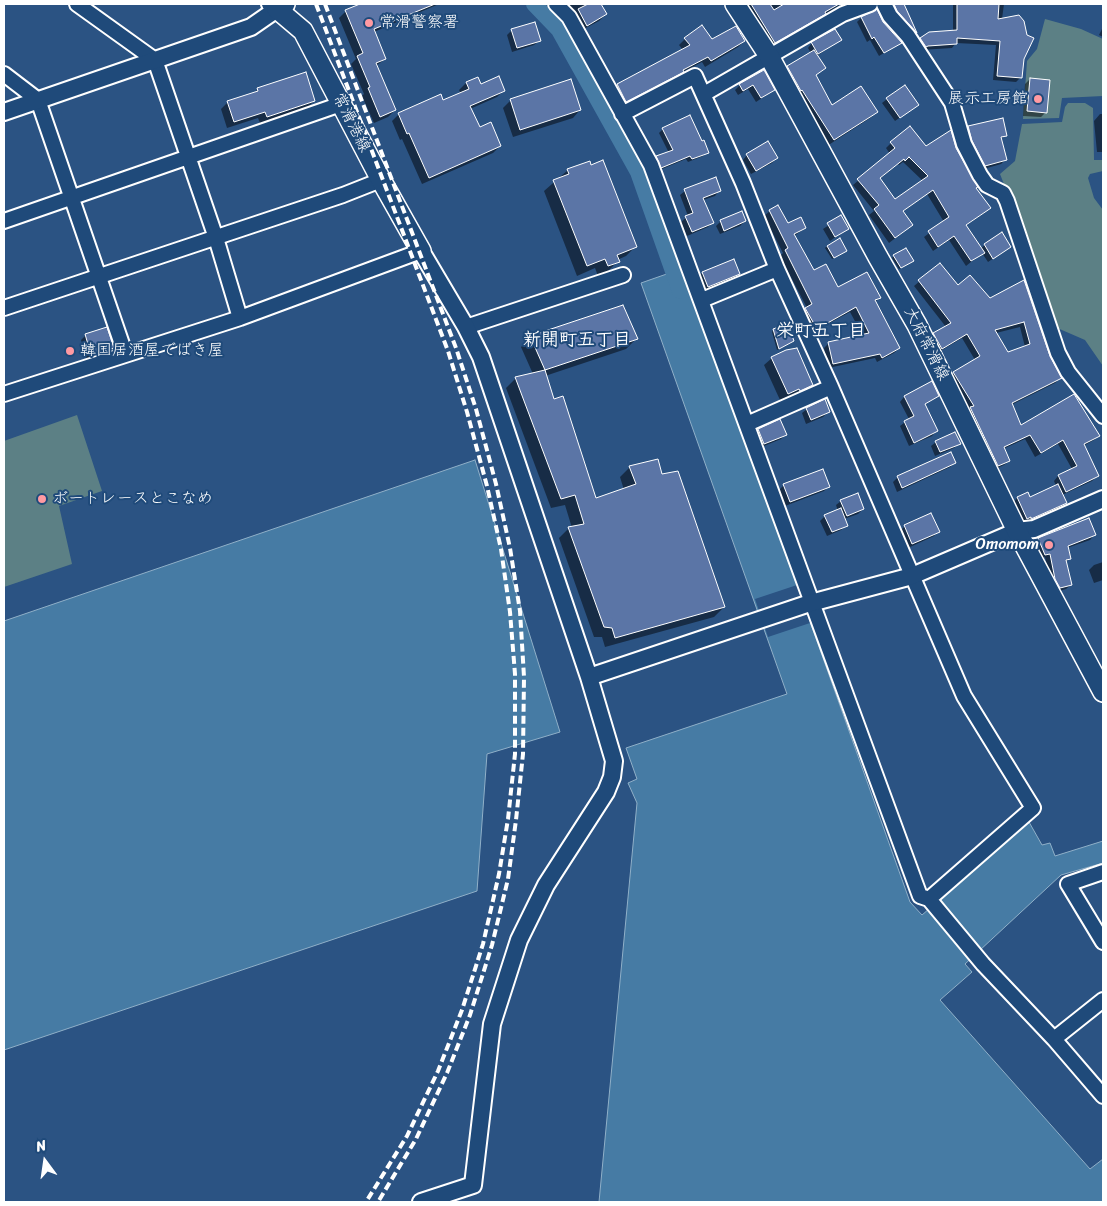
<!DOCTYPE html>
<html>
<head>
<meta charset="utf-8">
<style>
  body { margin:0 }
  #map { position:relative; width:1107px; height:1206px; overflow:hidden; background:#2b5383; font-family:Sriracha,sans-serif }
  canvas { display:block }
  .frame { position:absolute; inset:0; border:5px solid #fff; pointer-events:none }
  .north { position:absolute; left:20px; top:1136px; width:50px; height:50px; -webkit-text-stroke:4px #1f4a7a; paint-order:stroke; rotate:346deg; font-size:14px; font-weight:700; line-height:20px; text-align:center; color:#fff }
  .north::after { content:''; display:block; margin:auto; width:18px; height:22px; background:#fff; clip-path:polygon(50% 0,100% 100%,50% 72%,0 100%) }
</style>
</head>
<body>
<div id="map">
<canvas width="1107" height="1206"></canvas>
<div class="frame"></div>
<div class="north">N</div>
</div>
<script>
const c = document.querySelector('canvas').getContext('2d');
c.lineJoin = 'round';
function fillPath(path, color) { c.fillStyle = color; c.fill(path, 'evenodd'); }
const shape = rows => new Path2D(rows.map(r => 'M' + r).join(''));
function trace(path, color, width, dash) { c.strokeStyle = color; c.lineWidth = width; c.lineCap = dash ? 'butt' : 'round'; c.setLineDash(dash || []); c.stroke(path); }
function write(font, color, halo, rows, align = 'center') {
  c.font = font + ' Sriracha,"Klee One",sans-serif'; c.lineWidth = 4; c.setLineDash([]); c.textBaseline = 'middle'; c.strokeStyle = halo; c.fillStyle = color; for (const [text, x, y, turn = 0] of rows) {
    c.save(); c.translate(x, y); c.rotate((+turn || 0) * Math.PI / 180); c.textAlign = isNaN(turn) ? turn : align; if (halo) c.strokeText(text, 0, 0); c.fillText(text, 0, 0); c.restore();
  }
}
fillPath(shape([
  [1045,19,1081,29,1103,39,1103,96,1062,98,1059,118,1023,119,1027,61,1037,49],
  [1068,103,1085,103,1093,108,1094,160,1103,160,1103,171,1090,174,1088,178,1094,198,1103,210,1103,366,1085,340,1055,327,1011,202,1000,174,1015,161,1022,124,1062,122,1065,107],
  [77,415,102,491,59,506,72,564,4,587,4,441]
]), '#5c8085');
const water = shape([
  [681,269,797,585,910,902,922,915,1029,822,1042,845,1050,843,1055,856,1103,841,1103,863,1061,875,965,964,972,972,940,1000,1090,1169,1103,1159,1103,1202,599,1202,637,803,628,783,637,779,626,748,787,694,641,283,681,269],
  [475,460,560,732,487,754,477,891,4,1050,4,621,475,460]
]);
fillPath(water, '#467ba4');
trace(water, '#90b0c8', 1);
fillPath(shape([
  [797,585,810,623,768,637,755,599]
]), '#2b5383');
fillPath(shape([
  [363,4,439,4,374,32,385,59,376,66,395,110,388,117,374,123,362,96,364,94,351,64,356,59,339,18,346,11],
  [564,4,600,4,606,14,599,21,580,31],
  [742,4,792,4,796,9,805,4,841,4,820,18,770,47],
  [886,4,903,4,915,33,911,37],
  [953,4,1004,4,1002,19,1022,59,1021,77,1016,82,993,80,996,45,956,43,952,48,921,50,919,41,923,37,953,32],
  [876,11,882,22,900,43,879,56,870,40,867,42,857,22,861,18],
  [1103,27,1103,37,1099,35],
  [512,30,539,41,534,45,512,52,507,35],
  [685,39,744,41,738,47,705,67,702,62,681,73,676,78,620,107,611,91,617,85,683,50,679,45],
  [840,39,817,56,824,68,815,76,832,107,876,112,870,118,827,146,782,73,788,67,811,53,808,48,812,43],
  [763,71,773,90,768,94,756,102,748,89,738,95,735,90,740,85],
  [477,79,480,85,504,90,497,97,470,109,479,129,500,146,493,153,422,184,402,139,400,140,392,121,399,114,443,102,461,94,459,90,466,83],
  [1030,79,1046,112,1041,117,1023,116,1025,84],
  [258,89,314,101,307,108,260,123,258,118,227,128,221,109,228,102,252,95],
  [887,99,912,109,895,121,882,103],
  [511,100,580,110,573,118,513,137,503,108],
  [1100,114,1103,114,1103,152,1097,152,1094,121],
  [968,127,1005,135,1000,140,1005,160,1001,164,980,170,964,132],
  [663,129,707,152,703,156,688,162,686,159,657,171,653,162,657,158,669,153,659,133],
  [891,143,925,148,955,148,975,188,984,213,965,226,980,249,985,245,1010,247,988,262,982,253,966,266,949,240,933,251,924,237,944,222,927,194,902,212,912,225,889,243,869,215,874,211,853,185,890,154,886,148],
  [903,162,923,181,894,201,879,179,898,164,899,165],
  [747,155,776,158,772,163,751,174,743,160],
  [568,170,636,246,626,256,617,260,618,261,608,271,598,276,595,268,577,276,544,191],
  [685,191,719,191,715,196,703,200,712,223,708,227,687,236,681,222,688,216,680,195],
  [770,211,788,225,805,228,794,236,813,271,837,289,879,298,875,302,899,348,894,353,877,362,875,358,828,368,824,348,829,343,863,336,850,312,811,333,801,314,807,308,780,256,783,253,764,216],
  [841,217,848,228,830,241,823,229],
  [721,221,745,221,740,226,720,234,716,226],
  [827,246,844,252,832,259,825,248],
  [894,256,913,261,899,269,892,258],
  [733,261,738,274,734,279,703,291,698,278,702,273],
  [940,264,958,287,990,300,1024,282,1049,356,1060,378,1055,383,1011,405,1021,427,1099,435,1094,440,1083,446,1097,476,1092,481,1062,495,1066,503,1061,507,1027,523,1026,521,1022,523,1013,503,1017,498,1027,493,1030,499,1056,486,1054,481,1058,476,1072,469,1058,444,1035,457,1025,439,1003,449,1009,461,1004,465,993,470,949,377,954,373,975,360,962,338,937,353,929,339,946,327,914,286],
  [1020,327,1025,347,1007,353,996,333],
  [773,330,791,343,777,350,772,332],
  [86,335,113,348,108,353,87,359,81,340],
  [531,337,636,339,626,349,545,376,553,401,595,500,624,490,620,477,630,467,661,475,724,607,714,617,605,647,602,637,594,637,559,538,569,528,572,528,565,505,551,508,506,388,516,378,533,374,521,347],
  [772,358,812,385,805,392,792,398,791,395,780,400,764,365],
  [931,383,938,396,924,405,936,431,932,436,909,446,900,426,909,419,900,402,904,397],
  [807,409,828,412,823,417,806,424,802,413],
  [759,430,785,435,781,439,759,448,754,435],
  [936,442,959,443,954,448,935,456,931,446],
  [955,462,950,467,897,492,893,482,898,477],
  [822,471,828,487,824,491,785,506,779,490,783,486],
  [841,501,863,509,858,514,844,519,846,525,841,530,827,536,820,521,825,516,838,511,836,505],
  [931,514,938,531,934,536,908,548,900,531,904,527],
  [1094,535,1090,540,1067,548,1070,558,1066,562,1071,585,1066,589,1056,592,1051,584,1045,557,1041,559,1035,544,1039,539],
  [1103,562,1103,580,1094,583,1089,570,1094,565]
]), '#0007');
trace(shape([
  [534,4,559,30,638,172,680,291]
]), '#467ba4', 16);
const building = shape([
  [360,4,435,4,374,29,386,59,376,63,396,110,380,117,368,88,370,87,357,56,363,53,345,10,360,4],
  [588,4,601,4,607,14,587,26,578,9,588,4],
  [751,4,770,4,774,10,784,4,839,4,825,12,826,14,775,43,751,4],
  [894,4,904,4,917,33,897,11,894,4],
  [957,4,999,4,998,19,1019,15,1024,21,1027,35,1034,38,1024,59,1022,78,997,76,1000,41,957,38,957,44,928,46,926,47,920,38,929,32,957,30,957,4],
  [877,9,883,22,902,43,884,53,874,37,872,39,861,17,877,9],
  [535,22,541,41,517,48,511,29,535,22],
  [702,25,712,39,736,26,745,41,711,61,708,57,683,70,684,72,626,102,617,84,690,45,684,38,702,25],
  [835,29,842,40,818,54,811,42,835,29],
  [814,50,826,68,816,75,832,105,861,86,878,112,834,140,802,90,801,91,787,66,814,50],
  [764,70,775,90,761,98,753,85,743,91,739,84,764,70],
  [306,72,315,101,267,117,265,112,234,122,227,101,258,91,257,88,306,72],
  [499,76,505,91,470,106,480,127,491,122,501,146,429,178,409,133,407,134,398,113,441,94,443,100,469,89,466,82,478,77,481,84,499,76],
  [1030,78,1050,80,1047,113,1027,111,1030,78],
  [571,79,581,110,520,130,510,99,571,79],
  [905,85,919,105,900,118,886,98,905,85],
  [690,115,702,141,704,140,709,153,692,159,690,156,661,168,656,156,673,150,662,128,690,115],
  [1003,118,1007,136,1001,137,1007,160,985,166,972,141,968,126,1003,118],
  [910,126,926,146,951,130,956,148,978,187,976,188,991,208,966,225,985,253,971,261,954,236,938,247,928,231,949,217,933,190,903,211,913,225,895,238,874,209,879,205,857,179,895,148,890,142,910,126],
  [909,157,928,176,895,199,880,178,904,159,905,161,909,157],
  [768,141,778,158,756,171,746,154,768,141],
  [603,160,637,247,617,255,620,262,608,266,605,259,587,266,553,180,569,174,567,169,590,161,591,165,603,160],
  [716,177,721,191,703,198,714,223,692,232,685,216,693,213,684,189,716,177],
  [778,205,788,223,801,217,806,228,794,234,814,270,826,264,838,287,867,272,881,298,875,300,900,348,882,358,880,354,833,364,828,342,869,333,856,307,817,329,805,308,812,304,785,250,788,248,769,210,778,205],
  [742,211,746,221,724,231,720,220,742,211],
  [841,215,849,229,835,237,827,223,841,215],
  [1002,232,1011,247,993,259,984,244,1002,232],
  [840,238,847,251,834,258,827,246,840,238],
  [906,248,914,261,901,268,893,255,906,248],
  [734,259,740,274,708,287,702,272,734,259],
  [940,263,958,285,970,275,990,298,1024,280,1050,356,1062,378,1012,403,1021,425,1074,394,1100,436,1084,444,1099,476,1066,492,1058,475,1077,466,1063,440,1041,453,1030,435,1004,447,1010,461,998,466,970,407,974,406,953,372,980,356,967,334,942,349,933,333,951,323,918,280,940,263],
  [1024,322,1030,344,1008,352,995,330,1024,322],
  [623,305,638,339,545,370,530,336,623,305],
  [788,324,794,341,779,349,773,329,788,324],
  [107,327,114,348,91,355,85,334,107,327],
  [797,348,813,385,800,391,799,389,788,394,771,357,786,350,797,348],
  [545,370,554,399,563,396,596,498,636,484,629,466,658,459,662,474,678,471,725,607,615,638,612,628,604,627,568,527,584,524,575,495,561,499,515,377,545,370],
  [932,381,939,396,925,404,938,431,914,443,904,421,914,416,904,396,932,381],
  [825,399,830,412,811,420,806,408,825,399],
  [780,419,787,435,764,444,758,429,780,419],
  [955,432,961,444,940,452,935,441,955,432],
  [951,452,956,463,902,488,897,476,951,452],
  [823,469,830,487,790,502,783,484,823,469],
  [1058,484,1067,503,1031,519,1031,517,1027,519,1017,497,1028,492,1030,497,1058,484],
  [858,493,864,509,847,516,840,500,858,493],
  [841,508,848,526,832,532,824,515,841,508],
  [931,513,940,532,912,544,904,525,931,513],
  [1089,518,1096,535,1068,546,1071,559,1066,560,1072,585,1060,588,1055,579,1050,554,1045,555,1038,538,1089,518]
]);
fillPath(building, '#5b75a6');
trace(building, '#fff', 1);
const minor = shape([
  [77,4,155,60,216,238,240,318],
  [556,4,569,17,651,165,920,896,929,899,983,964,1054,1039,1103,1096],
  [884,4,890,16,908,36,952,103,964,144,980,175,987,185,1003,193,1007,201,1058,353,1068,372,1103,416],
  [4,74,38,100,125,353],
  [704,94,843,14,870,4],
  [622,114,695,76,743,183,777,269,831,387,964,696,1033,808,929,899],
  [4,221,341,104],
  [702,300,777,269],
  [4,308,343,195,381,180],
  [466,327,623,275],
  [4,394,240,318,421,251],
  [747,424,831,387],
  [1103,872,1068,884,1103,942],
  [1054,1039,1103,1000]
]);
const tertiary = shape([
  [4,112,251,27,277,9,270,4],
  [589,677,807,604,912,576,1017,531,1034,529,1103,499],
  [421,1202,473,1185,492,1024,519,940,546,885,606,792,612,777,614,761,589,677,481,357,466,327,421,251]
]);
const secondary = shape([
  [285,4,277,9,303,31,381,180,421,251],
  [735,4,769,56,878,257,917,325,1017,531,1103,692]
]);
trace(minor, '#fff', 18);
trace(tertiary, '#fff', 20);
trace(secondary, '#fff', 22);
trace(minor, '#1f4a7a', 14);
trace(tertiary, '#1f4a7a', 16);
trace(secondary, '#1f4a7a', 19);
trace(shape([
  [316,4,448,351,467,412,487,486,501,549,510,612,515,674,515,754,508,819,499,874,483,944,462,1010,438,1071,407,1136,366,1202],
  [325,4,456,348,476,409,496,484,510,548,520,611,524,677,523,754,516,820,508,879,492,945,470,1015,447,1073,416,1139,378,1202]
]), '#fff', 4, [8, 4]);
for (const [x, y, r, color] of [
  [369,23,5,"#ff9aa2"],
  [1038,99,5,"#ff9aa2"],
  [70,351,5,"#ff9aa2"],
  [42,499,5,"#ff9aa2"],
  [1049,545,5,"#ff9aa2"]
]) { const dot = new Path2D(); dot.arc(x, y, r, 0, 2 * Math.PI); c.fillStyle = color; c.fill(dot); trace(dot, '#1f4a7a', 2); }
write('16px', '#fff', '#1f4a7a', [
  ["常滑警察署",379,23],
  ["展示工房館",1028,99,"right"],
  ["韓国居酒屋でばき屋",80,351],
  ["ボートレースとこなめ",52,499],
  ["Omomom",1039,545,"right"]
], 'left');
write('16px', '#fff', '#1f4a7a', [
  ["常滑港線",351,123,63],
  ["大府常滑線",926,344,63]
]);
write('bold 18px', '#fff', '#1f4a7a', [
  ["栄町五丁目",821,331],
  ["新開町五丁目",577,340]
]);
</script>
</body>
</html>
